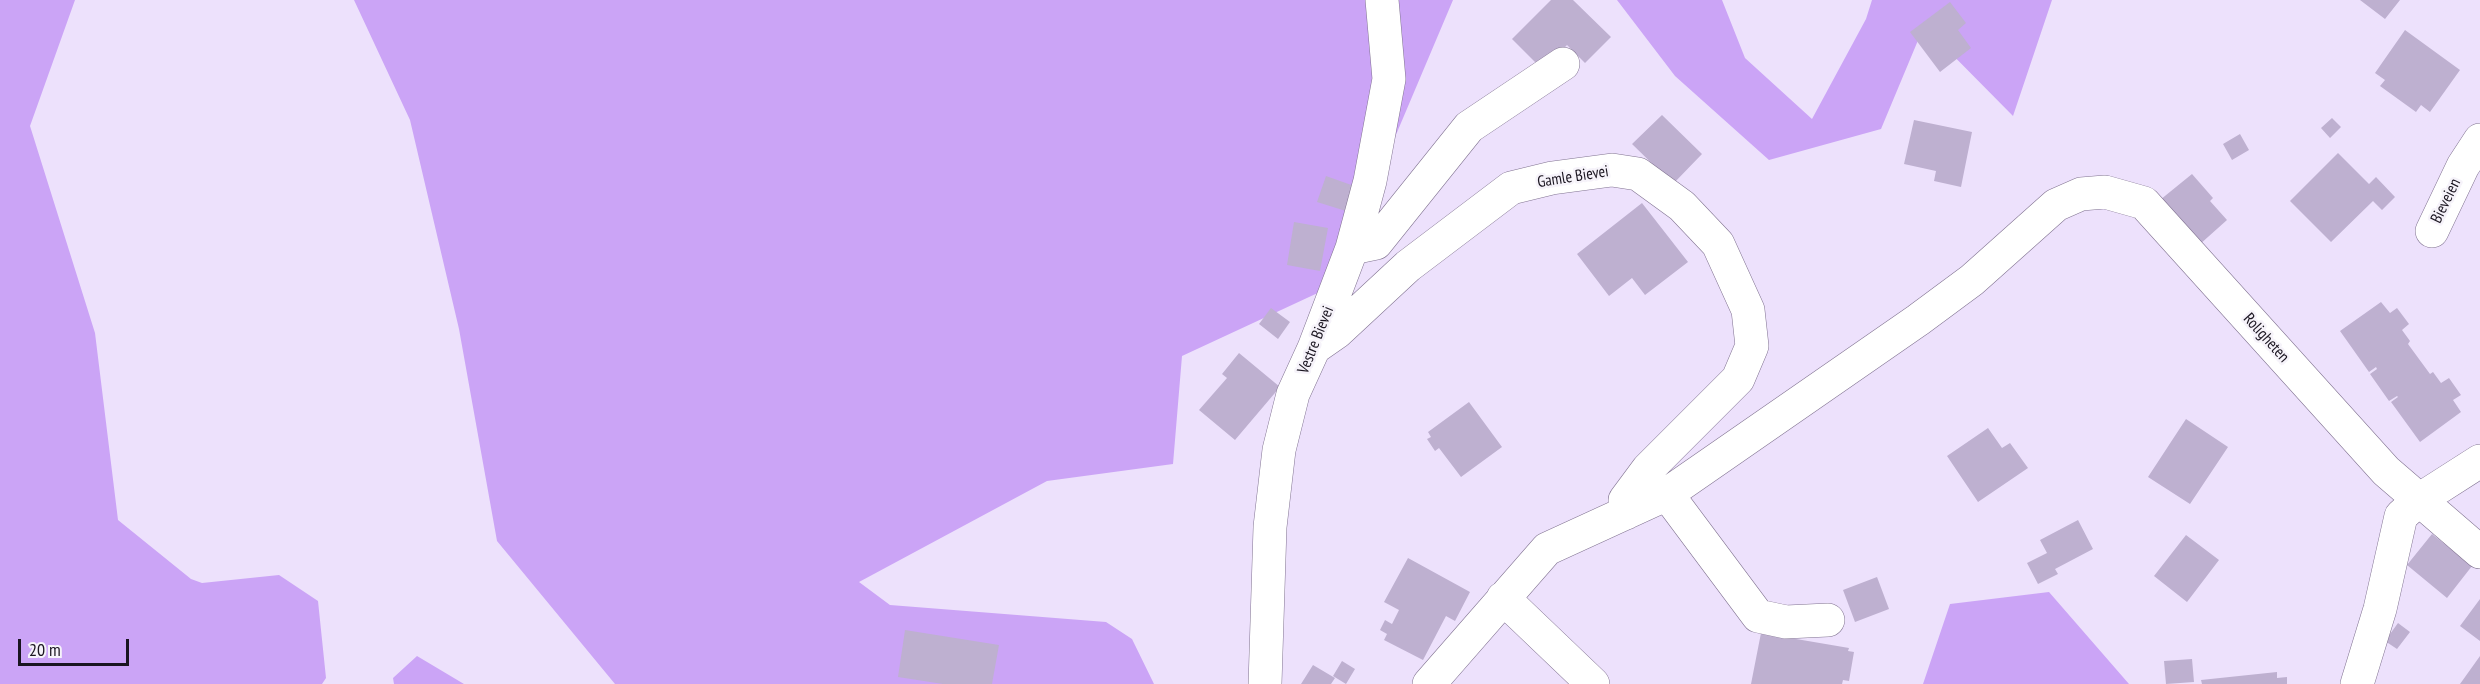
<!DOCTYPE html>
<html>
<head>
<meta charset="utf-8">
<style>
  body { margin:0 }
  #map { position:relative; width:2480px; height:684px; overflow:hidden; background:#ede1fc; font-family:"PT Sans Narrow",sans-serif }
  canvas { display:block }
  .scale { position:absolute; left:18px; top:639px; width:111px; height:27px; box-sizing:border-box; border:3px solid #1a1520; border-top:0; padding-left:8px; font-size:18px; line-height:21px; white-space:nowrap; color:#1a1520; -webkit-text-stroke:4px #f6f3fa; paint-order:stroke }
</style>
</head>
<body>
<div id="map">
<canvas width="2480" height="684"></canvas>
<div class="scale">20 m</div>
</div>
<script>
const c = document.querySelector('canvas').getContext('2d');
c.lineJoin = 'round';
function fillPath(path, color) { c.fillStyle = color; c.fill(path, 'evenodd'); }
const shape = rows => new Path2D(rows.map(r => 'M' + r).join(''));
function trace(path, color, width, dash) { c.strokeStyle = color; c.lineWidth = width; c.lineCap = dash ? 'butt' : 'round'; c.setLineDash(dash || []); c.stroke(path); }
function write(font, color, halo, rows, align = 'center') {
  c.font = font + ' "PT Sans Narrow",sans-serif'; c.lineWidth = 5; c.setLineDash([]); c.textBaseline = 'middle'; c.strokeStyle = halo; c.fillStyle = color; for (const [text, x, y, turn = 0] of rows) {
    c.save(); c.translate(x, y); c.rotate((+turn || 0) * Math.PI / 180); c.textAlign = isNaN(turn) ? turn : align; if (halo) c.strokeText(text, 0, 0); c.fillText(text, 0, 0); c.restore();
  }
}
fillPath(shape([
  [0,0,75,0,30,126,95,333,118,520,191,579,202,583,279,575,318,601,326,678,322,684,0,684],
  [354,0,1453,0,1387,156,1322,291,1182,356,1173,464,1047,481,859,582,890,605,1106,622,1132,639,1154,684,615,684,497,541,459,329,410,120],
  [1617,0,1722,0,1745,58,1812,119,1866,19,1872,0,2052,0,2013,116,1924,26,1881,129,1769,160,1675,76],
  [2049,592,2129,684,1923,684,1950,604],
  [417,656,464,684,394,684,393,678]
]), '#cba4f6');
fillPath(shape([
  [1551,0,1573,0,1611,37,1585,63,1567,45,1543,70,1512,39],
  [2360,0,2400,0,2385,19],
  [1950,2,1966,23,1958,30,1971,48,1940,72,1910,32],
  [2405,30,2460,70,2430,112,2421,105,2416,112,2380,86,2385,80,2375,73],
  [1662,115,1702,154,1673,184,1632,144],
  [2332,118,2341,127,2330,138,2321,128],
  [1914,120,1972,132,1961,187,1934,181,1936,171,1904,164],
  [2240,134,2249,150,2232,160,2223,144],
  [2338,153,2369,184,2376,177,2395,197,2382,210,2373,201,2331,242,2290,201],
  [2192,174,2213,198,2210,201,2227,220,2199,245,2160,200],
  [1326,176,1357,187,1349,212,1317,202],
  [1642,203,1688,262,1645,295,1632,278,1609,296,1577,254],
  [1294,222,1328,228,1320,271,1287,265],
  [2381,302,2390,313,2397,308,2409,324,2402,330,2410,341,2408,344,2430,374,2433,372,2441,383,2449,378,2461,395,2453,400,2461,412,2420,442,2391,402,2398,397,2397,396,2389,401,2370,374,2377,369,2376,367,2369,372,2340,331],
  [1271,308,1290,322,1278,339,1259,324],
  [1239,353,1280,387,1235,440,1199,410,1227,378,1222,374],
  [1469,402,1502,447,1461,477,1439,448,1435,451,1427,439,1431,437,1428,432],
  [2186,419,2228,447,2190,504,2148,477],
  [1988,428,2002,448,2010,443,2028,468,1978,502,1947,456],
  [2078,520,2093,549,2055,569,2058,574,2038,584,2027,563,2047,553,2040,540],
  [2432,534,2472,566,2447,598,2407,565],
  [2186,535,2219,560,2187,602,2154,576],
  [1408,558,1470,592,1455,621,1446,616,1423,660,1384,640,1387,634,1380,630,1385,620,1392,624,1399,610,1384,602],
  [1877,577,1889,609,1855,622,1843,590],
  [2480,599,2480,641,2460,626],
  [2398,623,2410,632,2397,649,2385,641],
  [905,630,999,645,992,684,943,684,898,677],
  [1761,633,1849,648,1848,651,1854,652,1849,681,1843,680,1842,684,1751,684],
  [2480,656,2480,684,2460,684],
  [2192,659,2194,682,2166,684,2164,661],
  [1342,661,1355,669,1346,684,1333,676],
  [1313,665,1335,678,1331,684,1301,684],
  [2277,672,2277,678,2287,677,2287,684,2202,684,2201,680]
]), '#beb0d0');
const minor = shape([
  [2432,231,2463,166,2480,140],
  [1352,248,1376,243,1469,127,1563,64],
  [1314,348,1337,332,1408,266,1511,188,1552,178,1612,170,1638,174,1682,206,1718,244,1748,310,1752,346,1738,379,1648,469,1625,500,1626,513],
  [1667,494,1758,616,1786,622,1828,620],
  [1503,598,1593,684],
  [1265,684,1270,527,1279,450,1293,394,1314,348,1352,248,1370,181,1389,79,1382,0],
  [1429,684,1547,549,1667,494,1918,320,1972,280,2056,205,2081,194,2105,192,2144,203,2386,471,2480,552],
  [2357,684,2380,609,2401,516,2419,500,2480,461]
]);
trace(minor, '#817391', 34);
trace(minor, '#fff', 33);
write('16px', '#1a1520', '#f6f3fa', [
  ["Gamle Bievei",1573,177,-9],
  ["Bieveien",2446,201,-64],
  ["Roligheten",2266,338,48],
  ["Vestre Bievei",1316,340,-68]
]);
</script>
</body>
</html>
